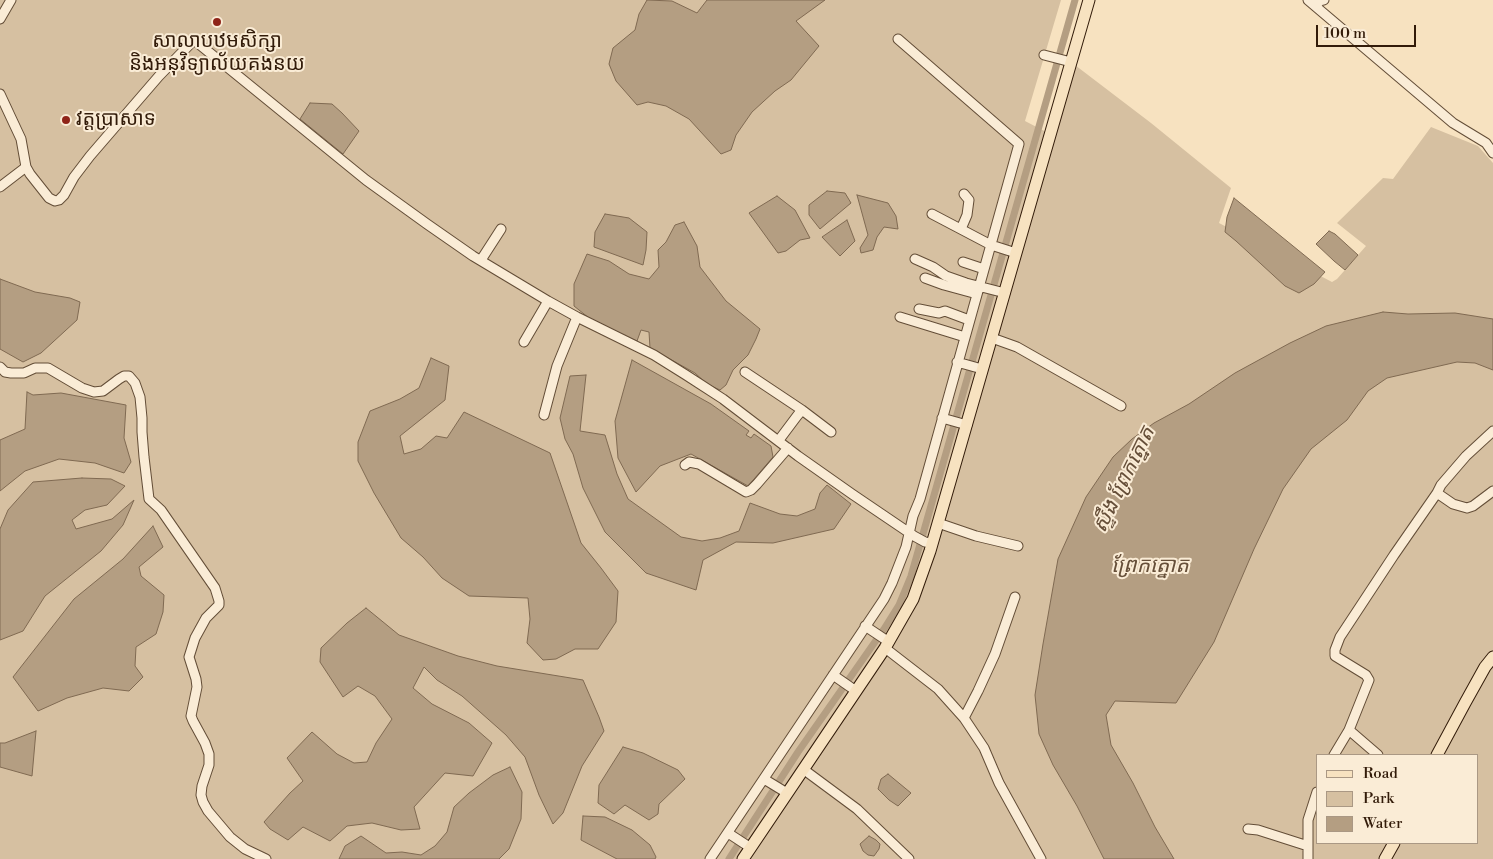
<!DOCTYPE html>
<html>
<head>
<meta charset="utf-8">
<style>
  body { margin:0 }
  #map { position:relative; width:1493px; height:859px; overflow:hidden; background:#f7e2c0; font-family:"Libre Bodoni",serif }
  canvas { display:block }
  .legend { position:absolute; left:1316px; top:754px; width:162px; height:90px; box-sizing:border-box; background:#faecd6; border:1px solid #aa9884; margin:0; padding:6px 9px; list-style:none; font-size:15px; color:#321b09 }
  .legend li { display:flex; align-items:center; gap:10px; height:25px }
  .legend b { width:25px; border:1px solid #aa9884 }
  .scale { position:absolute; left:1316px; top:25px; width:100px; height:22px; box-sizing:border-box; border:2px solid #321b09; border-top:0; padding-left:6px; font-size:15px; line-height:18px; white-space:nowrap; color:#321b09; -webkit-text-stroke:4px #faecd6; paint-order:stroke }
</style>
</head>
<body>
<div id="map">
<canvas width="1493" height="859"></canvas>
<ul class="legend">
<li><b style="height:6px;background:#f7e2c0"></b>Road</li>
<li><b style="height:14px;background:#d6c0a1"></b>Park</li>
<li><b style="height:14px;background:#b49e82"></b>Water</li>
</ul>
<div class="scale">100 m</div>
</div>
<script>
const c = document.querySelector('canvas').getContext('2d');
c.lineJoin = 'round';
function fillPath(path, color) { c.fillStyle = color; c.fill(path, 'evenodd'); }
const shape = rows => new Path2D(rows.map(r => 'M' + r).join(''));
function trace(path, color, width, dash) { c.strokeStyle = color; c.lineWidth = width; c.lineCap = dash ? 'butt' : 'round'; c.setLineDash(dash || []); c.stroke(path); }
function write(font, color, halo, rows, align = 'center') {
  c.font = font + ' "Libre Bodoni","Noto Sans Khmer",serif'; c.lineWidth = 4; c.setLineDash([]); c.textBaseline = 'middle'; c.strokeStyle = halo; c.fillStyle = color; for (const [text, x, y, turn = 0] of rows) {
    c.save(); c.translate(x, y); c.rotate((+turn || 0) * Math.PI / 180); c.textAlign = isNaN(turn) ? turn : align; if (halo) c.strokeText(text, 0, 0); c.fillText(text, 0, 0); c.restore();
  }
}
fillPath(shape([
  [0,0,1061,0,1025,121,1050,134,1071,62,1151,123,1231,188,1219,223,1332,282,1337,279,1366,246,1337,223,1383,178,1393,179,1431,127,1478,146,1493,163,1493,319,1392,314,1493,367,1493,859,0,859],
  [1317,755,1477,755,1477,843,1317,843]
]), '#d6c0a1');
const water = shape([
  [647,0,672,1,697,13,707,0,825,0,796,21,819,46,791,80,775,91,752,112,736,135,731,150,721,154,689,119,666,106,648,102,637,105,616,81,609,64,613,48,635,30,639,14,647,0],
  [310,103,332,104,342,113,359,131,343,154,300,119,310,103],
  [827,191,845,193,851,203,820,229,809,215,809,205,827,191],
  [857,195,888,203,896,216,898,229,884,227,877,237,873,250,861,253,860,248,868,235,857,195],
  [777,196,795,210,810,238,800,240,786,251,778,253,749,213,777,196],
  [1234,198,1325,272,1314,284,1299,293,1285,286,1236,241,1225,232,1227,217,1234,198],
  [605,214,629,218,647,232,646,250,643,265,594,247,595,232,605,214],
  [847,220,855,241,840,256,822,237,847,220],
  [684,222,697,246,700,267,726,301,760,329,756,339,748,355,733,370,726,385,720,390,707,384,695,373,650,348,649,332,641,330,637,341,618,334,589,318,574,306,574,284,587,254,609,261,629,274,649,279,659,267,658,250,666,242,675,225,684,222],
  [1329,231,1335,234,1358,255,1345,270,1334,261,1316,244,1329,231],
  [0,279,35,292,70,298,80,302,77,320,41,353,23,362,0,349,0,279],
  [1383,312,1408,314,1455,313,1493,319,1493,370,1475,363,1457,362,1387,378,1368,391,1347,420,1311,449,1283,489,1254,549,1214,642,1176,703,1115,701,1106,715,1111,745,1133,783,1155,827,1174,859,1104,859,1077,806,1053,765,1039,734,1035,695,1043,644,1058,559,1086,497,1113,457,1132,439,1154,423,1189,404,1235,373,1290,343,1326,326,1383,312],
  [431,358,449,366,445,400,400,436,404,454,421,449,436,436,447,438,464,412,550,453,581,543,601,568,618,591,616,622,598,649,575,649,556,659,543,660,527,643,530,619,528,598,469,596,442,578,423,557,401,538,374,493,358,461,358,442,370,411,400,399,419,388,431,358],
  [632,360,711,404,749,431,746,435,751,438,754,434,771,446,773,457,748,486,691,454,660,466,636,492,618,458,615,421,632,360],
  [586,375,580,431,605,435,617,474,628,499,681,537,702,541,720,538,739,531,750,503,780,514,797,516,815,509,820,493,827,485,851,504,834,529,773,543,736,542,703,560,696,590,646,573,605,532,583,488,573,454,565,439,560,418,570,376,586,375],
  [27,392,33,395,61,393,126,405,124,438,131,462,124,473,95,463,59,459,25,471,0,491,0,440,25,429,27,392],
  [82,478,111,479,125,486,107,505,85,510,72,520,76,529,112,519,134,500,123,525,101,551,45,596,23,631,0,640,0,529,8,510,33,482,82,478],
  [153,526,163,547,139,567,141,576,164,595,163,612,156,634,136,647,135,666,143,677,129,691,103,688,67,698,38,711,13,677,74,599,123,559,153,526],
  [366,608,399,635,458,656,497,666,583,680,599,717,604,731,582,766,563,813,553,824,539,795,525,757,506,735,462,696,437,680,424,667,413,688,432,704,469,723,492,743,473,776,445,773,414,807,420,829,401,830,372,823,347,826,330,841,303,827,288,840,270,829,264,822,290,793,303,781,287,758,312,732,337,754,354,763,367,762,376,743,392,719,375,696,358,686,343,697,320,662,321,648,347,623,366,608],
  [36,731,32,776,0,767,0,743,5,743,36,731],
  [623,747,643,753,678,770,685,779,659,804,658,814,649,820,625,805,614,814,598,803,599,785,623,747],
  [510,767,522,792,521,819,509,849,499,859,339,859,345,846,361,836,386,853,402,852,421,855,435,846,447,832,454,807,469,793,493,775,510,767],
  [888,774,911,793,898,806,889,800,878,789,881,779,888,774],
  [583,816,605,817,632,830,650,845,656,857,655,859,617,859,581,840,583,816],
  [869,836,876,840,880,844,879,849,874,856,868,855,863,851,860,844,869,836]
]);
fillPath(water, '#b49e82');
trace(water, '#806a52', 1);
trace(shape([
  [729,859,798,752,884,629,899,605,911,576,1075,0]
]), '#b49e82', 7);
const minor = shape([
  [1308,0,1453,123,1486,143,1493,153],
  [1315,6,1320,1,1324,0],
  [0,19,11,0],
  [1044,55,1071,62],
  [0,94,21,139,26,167,30,174,49,198,55,201,59,200,64,195,74,177,90,156,159,76,194,40,366,180,427,224,473,256,548,301,577,317,654,355,686,375,723,399,798,456,852,494,914,536,925,542,932,543],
  [0,187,26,167],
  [932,214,991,245,1016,253],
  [961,229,967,215,969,200,964,194],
  [915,259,933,267,946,276,966,283,1005,293],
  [481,260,501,229],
  [963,262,984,269],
  [925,278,944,285,977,294],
  [919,309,939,313,945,311,969,320],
  [900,317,965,337],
  [992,338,1017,347,1121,406],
  [524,342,548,301],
  [957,362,982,369],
  [0,367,5,372,11,373,24,373,35,368,48,368,82,388,94,392,103,391,119,379,124,376,129,376,135,383,140,397,142,418,142,432,144,457,149,499,161,510,215,588,219,601,219,605,206,618,195,638,189,657,196,679,197,687,191,716,193,721,205,743,209,754,209,765,202,786,201,795,203,802,208,811,230,837,245,849,266,859],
  [745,372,802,410,797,416,779,440],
  [802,410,831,432],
  [544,415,557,366,577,317],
  [942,418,967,425],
  [685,465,689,462,699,464,746,492,751,490,757,484,788,448],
  [1437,493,1453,504,1467,508,1473,506,1493,491],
  [938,523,976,536,1018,546],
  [865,626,889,642],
  [885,648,938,689,964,718,984,748,999,783,1041,859],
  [833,675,856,691],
  [964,718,978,691,995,654,1015,597],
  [1349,730,1378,755],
  [1334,755,1349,730,1369,680,1366,675,1335,656,1335,650,1340,637,1394,555,1437,493,1441,485,1466,456,1493,431],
  [803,769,857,809,909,859],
  [764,779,787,793],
  [1248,829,1258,830,1308,846],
  [728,833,751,848],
  [710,859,884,599,892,583,906,547,913,516,920,499,1019,144,898,39],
  [1308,859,1308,820,1317,792]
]);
const major = shape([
  [1437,755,1465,703,1485,667,1493,657],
  [743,859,885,648,913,599,930,551,1089,0],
  [1385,859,1394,843]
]);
trace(minor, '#634d37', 11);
trace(major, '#321b09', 13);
trace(minor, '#faecd6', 9);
trace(major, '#f7e2c0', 11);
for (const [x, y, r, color] of [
  [217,22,5,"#8f2418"],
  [66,120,5,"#8f2418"]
]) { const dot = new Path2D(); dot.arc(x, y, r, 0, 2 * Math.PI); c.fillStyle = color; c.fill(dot); trace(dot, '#faecd6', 2); }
write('20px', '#321b09', '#faecd6', [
  ["សាលាបឋមសិក្សា",217,42],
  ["និងអនុវិទ្យាល័យគងនយ",217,65],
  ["វត្តប្រាសាទ",76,120,"left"]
]);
write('italic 21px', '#664f39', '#faecd6', [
  ["ស្ទឹង ព្រែកត្នោត",1125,480,-64],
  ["ព្រែកត្នោត",1150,567]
]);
</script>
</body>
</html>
